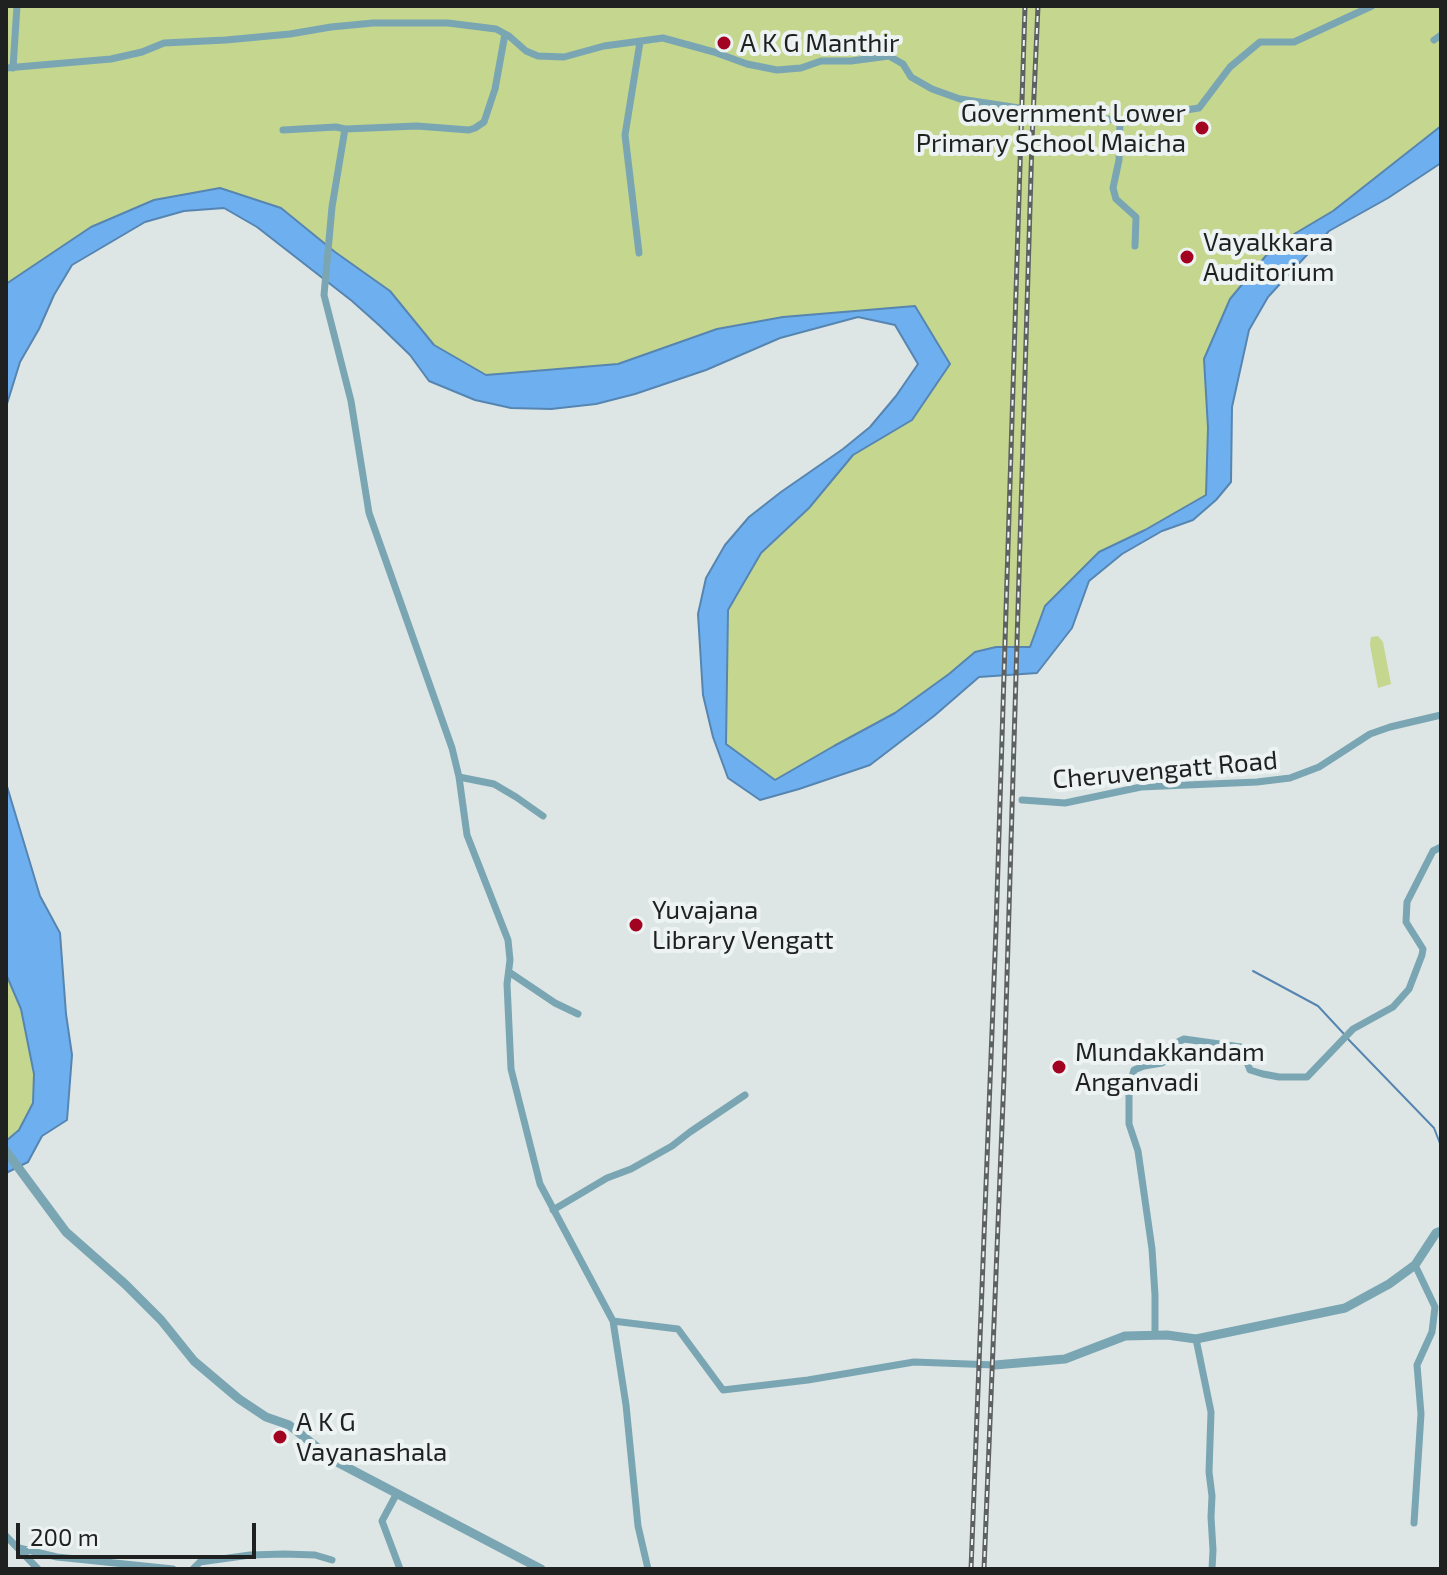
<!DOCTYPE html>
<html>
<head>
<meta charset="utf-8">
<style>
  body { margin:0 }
  #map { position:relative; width:1447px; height:1575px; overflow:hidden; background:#dee6e5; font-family:"Exo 2",sans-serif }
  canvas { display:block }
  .frame { position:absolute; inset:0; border:8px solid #1f2121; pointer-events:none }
  .scale { position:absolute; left:16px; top:1523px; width:240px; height:36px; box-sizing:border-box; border:4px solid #1f2121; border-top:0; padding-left:10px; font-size:24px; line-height:28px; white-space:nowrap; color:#1f2121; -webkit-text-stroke:6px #ecf3f2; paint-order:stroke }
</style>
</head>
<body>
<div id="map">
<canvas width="1447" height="1575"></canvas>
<div class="frame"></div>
<div class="scale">200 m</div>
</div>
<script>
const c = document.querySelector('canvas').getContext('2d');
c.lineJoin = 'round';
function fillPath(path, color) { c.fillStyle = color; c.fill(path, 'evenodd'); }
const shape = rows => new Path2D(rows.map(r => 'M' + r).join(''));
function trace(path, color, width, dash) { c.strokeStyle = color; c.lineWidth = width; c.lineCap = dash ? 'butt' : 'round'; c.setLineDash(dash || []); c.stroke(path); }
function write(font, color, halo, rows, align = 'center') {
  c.font = font + ' "Exo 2",sans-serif'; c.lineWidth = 8; c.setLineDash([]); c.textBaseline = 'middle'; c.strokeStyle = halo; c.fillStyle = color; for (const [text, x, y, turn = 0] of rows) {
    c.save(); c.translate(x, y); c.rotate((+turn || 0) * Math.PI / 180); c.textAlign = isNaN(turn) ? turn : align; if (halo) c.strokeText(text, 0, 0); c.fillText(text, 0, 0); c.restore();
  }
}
fillPath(shape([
  [6,6,1441,6,1441,126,1333,211,1274,246,1208,428,1207,495,1145,530,1099,552,1045,606,1030,647,996,647,975,652,949,674,895,713,834,746,775,780,726,744,728,610,761,553,809,508,853,454,912,419,950,365,915,306,783,317,717,329,618,364,486,375,434,345,390,291,335,252,281,208,154,200,91,227,6,284],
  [1378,636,1383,642,1391,684,1378,688,1370,645,1371,637],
  [6,974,21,1009,34,1074,33,1103,19,1130,6,1141]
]), '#c5d68e');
const water = shape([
  [1441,126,1441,163,1388,198,1329,231,1268,297,1249,330,1232,407,1231,482,1216,500,1193,520,1162,531,1122,554,1089,581,1072,628,1037,673,979,677,934,716,870,765,799,789,760,800,728,778,713,737,703,695,698,614,706,578,725,545,749,517,781,492,843,449,870,427,896,396,918,364,895,325,858,317,780,338,706,370,635,394,596,404,551,409,511,408,475,400,429,381,410,355,380,326,352,301,257,227,224,208,184,211,145,222,72,265,54,295,39,329,20,362,6,407,6,284,91,227,154,200,220,188,281,208,335,252,390,291,434,345,486,375,618,364,717,329,783,317,915,306,950,364,912,420,853,455,809,508,761,553,728,610,726,744,775,780,834,746,895,713,949,674,975,652,996,647,1030,647,1045,606,1099,552,1145,530,1206,495,1208,428,1204,359,1230,299,1274,246,1333,211,1441,126],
  [6,783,40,896,60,933,66,1014,72,1055,67,1120,42,1136,28,1162,6,1173,6,1141,19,1130,33,1103,34,1074,21,1009,6,974,6,783]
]);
fillPath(water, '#6eb0ef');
trace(water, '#5685b1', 2);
trace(shape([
  [1253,971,1318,1006,1344,1034],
  [1348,1039,1434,1128,1441,1146],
  [1441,1235,1441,1248]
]), '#5685b1', 2);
trace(shape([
  [1434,40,1441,35],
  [6,68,111,59,142,52,164,43,226,40,290,34,331,27,373,23,448,23,496,29,509,36,526,51,538,56,564,57,604,46,663,38,714,52,747,64,777,70,801,68,821,61,851,61,889,56,903,64,911,77,932,89,960,99,1019,108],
  [13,68,17,6],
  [1048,115,1120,120,1199,108,1230,67,1260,42,1294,42,1372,6],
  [1120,120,1119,160,1113,188,1116,199,1136,217,1135,246],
  [345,129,332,207,324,295,351,401,369,513,452,748,459,777,494,784,516,797,543,816],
  [283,130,336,127,345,129,417,126,469,130,475,128,484,122,495,89,505,34],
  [639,253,625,135,640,42],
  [459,777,467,835,508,940,510,960,507,984,511,1069,540,1184,613,1321,626,1405,638,1526,648,1569],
  [1022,800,1065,803,1141,787,1257,782,1290,778,1319,767,1370,734,1390,727,1441,715],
  [509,972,555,1003,578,1014],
  [553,1210,607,1178,631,1169,672,1146,690,1132,745,1095],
  [613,1321,678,1329,723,1390,808,1380,914,1362,995,1365],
  [1155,1335,1155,1295,1152,1249,1138,1151,1129,1124,1129,1087,1134,1070,1144,1066,1162,1063,1169,1059,1178,1042,1184,1039,1241,1047,1250,1070,1263,1074,1279,1077,1307,1077,1353,1029,1393,1007,1409,989,1422,955,1423,949,1406,922,1407,902,1433,851,1441,847],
  [1196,1339,1211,1412,1209,1472,1212,1496,1211,1517,1213,1550,1212,1569],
  [397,1493,382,1521,400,1569],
  [1414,1523,1421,1414,1417,1365,1432,1332,1435,1307,1415,1265],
  [6,1536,38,1569],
  [19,1548,57,1557,173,1569],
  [193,1569,200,1562,250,1555,284,1554,315,1555,332,1560]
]), '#7aa6b3', 7);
trace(shape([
  [6,1151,66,1232,125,1284,161,1320,194,1361,239,1399,266,1417,289,1425,333,1460,541,1569],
  [995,1365,1065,1359,1125,1336,1167,1335,1196,1339,1345,1308,1389,1284,1415,1265,1436,1233,1441,1231]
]), '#7aa6b3', 9);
const rail = shape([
  [971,1569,996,929,1025,6],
  [984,1569,1004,1077,1032,140,1038,6]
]);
trace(rail, '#5e6161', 5);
trace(rail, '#ecf3f2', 2, [6]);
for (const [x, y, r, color] of [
  [724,43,8,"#a20320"],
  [1202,128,8,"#a20320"],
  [1187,257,8,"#a20320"],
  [636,925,8,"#a20320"],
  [1059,1067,8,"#a20320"],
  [280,1437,8,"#a20320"]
]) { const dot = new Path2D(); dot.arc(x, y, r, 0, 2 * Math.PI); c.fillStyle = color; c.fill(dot); trace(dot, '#ecf3f2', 3); }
write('26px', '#1f2121', '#ecf3f2', [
  ["A K G Manthir",740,43],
  ["Government Lower",1186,113,"right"],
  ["Primary School Maicha",1186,143,"right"],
  ["Vayalkkara",1203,242],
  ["Auditorium",1203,272],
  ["Yuvajana",652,910],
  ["Library Vengatt",652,940],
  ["Mundakkandam",1075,1052],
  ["Anganvadi",1075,1082],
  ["A K G",296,1422],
  ["Vayanashala",296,1452]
], 'left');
write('26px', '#1f2121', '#ecf3f2', [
  ["Cheruvengatt Road",1165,770,-5]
]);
</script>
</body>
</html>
